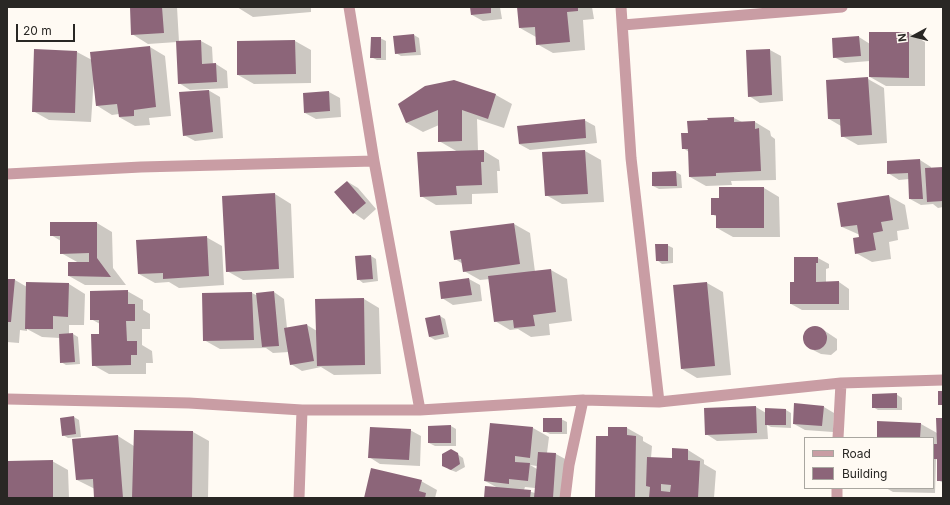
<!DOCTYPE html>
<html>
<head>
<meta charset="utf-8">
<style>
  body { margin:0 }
  #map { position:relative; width:950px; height:505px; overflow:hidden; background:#fffaf3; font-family:Inter,sans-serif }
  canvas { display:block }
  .frame { position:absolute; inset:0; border:8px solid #292724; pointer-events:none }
  .legend { position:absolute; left:804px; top:437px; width:130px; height:52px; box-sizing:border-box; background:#fffaf3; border:1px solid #a9a6a0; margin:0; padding:5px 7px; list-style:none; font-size:12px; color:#292724 }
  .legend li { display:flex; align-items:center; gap:8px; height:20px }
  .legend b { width:20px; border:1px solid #a9a6a0 }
  .north { position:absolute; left:894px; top:16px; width:40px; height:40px; -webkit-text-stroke:3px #fffaf3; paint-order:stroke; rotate:263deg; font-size:11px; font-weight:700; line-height:16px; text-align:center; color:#292724 }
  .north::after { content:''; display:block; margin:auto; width:14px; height:18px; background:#292724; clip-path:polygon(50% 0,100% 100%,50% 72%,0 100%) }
  .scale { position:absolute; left:16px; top:24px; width:59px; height:18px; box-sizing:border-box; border:2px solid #292724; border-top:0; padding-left:5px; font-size:12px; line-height:14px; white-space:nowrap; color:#292724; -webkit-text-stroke:3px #fffaf3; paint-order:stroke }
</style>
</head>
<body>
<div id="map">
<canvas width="950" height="505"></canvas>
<div class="frame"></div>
<ul class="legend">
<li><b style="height:5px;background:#c99da4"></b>Road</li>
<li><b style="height:11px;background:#8c6579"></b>Building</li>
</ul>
<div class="north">N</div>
<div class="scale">20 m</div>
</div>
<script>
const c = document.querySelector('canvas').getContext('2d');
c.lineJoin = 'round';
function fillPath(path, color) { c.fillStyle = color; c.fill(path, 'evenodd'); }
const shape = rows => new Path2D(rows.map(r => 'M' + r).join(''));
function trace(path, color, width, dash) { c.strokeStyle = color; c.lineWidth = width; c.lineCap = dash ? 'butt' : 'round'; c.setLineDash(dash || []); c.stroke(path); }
fillPath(shape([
  [131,7,177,7,179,42,201,41,212,47,213,65,216,64,227,71,228,88,190,90,179,83,177,42,148,44,132,34],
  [311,7,311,12,253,17,237,7],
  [471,7,500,7,502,19,483,21,472,15],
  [518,7,592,7,594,19,583,20,585,50,553,53,537,44,536,37,520,28],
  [870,33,909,33,925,42,925,86,886,86,870,77,870,61,845,63,834,57,859,37,870,44],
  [414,35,419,38,421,55,401,56,396,53],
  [380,38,386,41,386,60,377,60,371,57],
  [295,41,311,50,311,83,254,84,238,75,238,42],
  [150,47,165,56,171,116,149,118,150,125,135,126,119,117,119,114,112,115,96,105,94,76,91,122,49,120,33,111,77,52,92,60],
  [770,50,781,56,783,101,760,103,749,96],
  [868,79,884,88,887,143,858,145,842,136,841,126,829,119],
  [454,81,496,95,512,104,504,128,477,119,478,151,484,151,499,160,500,171,497,171,498,193,472,194,472,204,436,205,421,196,458,152,439,141,439,125,423,132,407,123,399,104],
  [208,90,220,97,223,138,195,141,184,135],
  [329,92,340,98,341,117,316,119,305,113],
  [734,118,742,122,755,122,770,131,771,136,775,139,776,180,731,181,732,185,706,186,690,177,689,152,683,148,689,134,709,121,708,119],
  [584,120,595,126,597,143,530,150,519,144],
  [585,151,601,160,604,202,562,204,546,195,543,153],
  [920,160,931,167,931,169,943,168,943,207,938,208,933,204,921,205,910,199,909,179,899,180,888,173],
  [676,172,681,175,682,188,659,189,653,186,653,173],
  [348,182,358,188,376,209,364,220,354,213],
  [764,188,779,197,780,237,733,237,717,228,717,217,712,214,720,199],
  [275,194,291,204,294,278,243,280,227,271],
  [889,196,905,205,909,229,897,231,898,240,889,242,891,259,872,262,856,253,860,235,842,227],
  [97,223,112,232,113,268,126,285,85,285,69,276,79,263,61,253,61,241,51,235],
  [514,224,530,233,535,272,551,270,567,279,572,321,549,324,550,335,531,337,518,329,510,330,495,321,490,279,480,280,464,271,463,264,455,259,451,232],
  [206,237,222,246,224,285,179,288,169,282,155,283,139,274],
  [667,245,673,248,673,263,662,264,657,260],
  [371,256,376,259,378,281,363,283,358,279,356,257],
  [818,258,829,264,829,268,826,269,826,282,839,282,849,289,849,310,802,310,791,304,795,283],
  [469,279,480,285,482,301,453,305,442,298],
  [7,280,15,280,27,287,69,284,85,294,84,325,69,325,69,334,73,334,78,337,80,364,66,365,61,362,60,338,42,337,27,329,27,331,20,330,19,343,7,342],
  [707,283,723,292,731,375,697,378,682,369],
  [127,291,143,300,143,310,150,314,150,329,142,329,142,345,152,351,153,363,146,363,146,374,109,374,93,365,100,335,100,324,91,319],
  [274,292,284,299,287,328,307,325,317,331,364,299,379,308,381,374,334,375,321,367,302,371,291,364,289,352,273,353,266,348,220,349,204,340,203,294,252,293,258,296],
  [440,316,445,319,449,337,435,340,430,337,426,319],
  [811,327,819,327,837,339,837,350,831,355,821,354,809,348,805,342,805,332],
  [896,394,902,398,902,410,878,410,873,407],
  [756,407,766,413,786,410,791,413,791,428,771,427,767,425,768,439,717,441,706,434,705,409],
  [824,407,834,413,833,432,805,430,794,424],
  [74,417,79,420,81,437,68,438,63,435],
  [561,419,567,422,567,434,550,434,544,431],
  [943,419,943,483,938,480,938,460,936,459,935,493,893,492,886,488,933,488,933,438,878,438,921,424,937,433],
  [491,424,533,428,549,437,547,453,556,454,567,460,564,498,485,498,498,488,485,481],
  [530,465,537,466,537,469],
  [525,487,535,488,535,493,524,490],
  [451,426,456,429,456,446,435,446,429,443,429,427],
  [627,428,643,437,643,441,652,446,651,458,673,459,688,450,704,460,704,464,716,471,714,498,596,498,609,437],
  [410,430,421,436,420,466,380,464,369,457],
  [135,431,193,432,209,441,208,498,95,498,95,489,77,480,118,436,134,446],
  [451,450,463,458,465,467,456,472,448,469],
  [52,461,68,470,69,498,7,498,7,462],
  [421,481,437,490,435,498,365,498]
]), '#0003');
fillPath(shape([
  [130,7,162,7,164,33,131,35],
  [470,7,491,7,491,13,471,15],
  [517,7,578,7,578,11,567,12,570,42,536,45,535,27,519,28],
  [869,32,909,32,909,78,869,77],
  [414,34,416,52,395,54,393,36],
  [859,36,861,56,833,58,832,38],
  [371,37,381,37,381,58,370,58],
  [201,40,202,64,216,63,217,82,178,84,176,41],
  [295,40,296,74,237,75,237,41],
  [150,46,156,107,134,110,134,116,119,117,117,104,96,106,90,52],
  [34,49,77,51,75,113,32,112],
  [770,49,772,95,748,97,746,50],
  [868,77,872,135,841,137,840,119,828,119,826,80],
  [454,80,496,94,488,119,462,110,462,141,438,142,438,110,406,123,398,104,425,86],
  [209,90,213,132,183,136,179,92],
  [329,91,330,111,304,113,303,93],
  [734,117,734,122,755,121,755,129,759,128,761,171,716,173,716,176,689,177,688,149,682,149,681,133,688,133,687,121,708,120,707,118],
  [585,119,586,138,519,144,517,126],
  [484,150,484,162,481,162,482,185,456,186,457,195,420,197,417,152],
  [585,150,588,194,545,196,542,152],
  [920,159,923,199,909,199,908,173,887,174,887,161],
  [943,167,943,201,927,202,925,168],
  [676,171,677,186,652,186,652,172],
  [347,181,366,203,353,214,334,192],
  [719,187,764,187,764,228,716,228,716,215,711,215,711,198,719,198],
  [275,193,279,269,226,272,222,196],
  [889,195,893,220,881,222,883,231,873,233,876,250,855,254,853,238,859,237,857,225,841,227,837,203],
  [50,222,97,222,97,258,111,277,68,276,68,262,89,262,89,253,60,254,60,236,50,236],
  [514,223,520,264,463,272,461,259,454,260,450,231],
  [207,236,209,276,163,279,163,273,138,274,136,240],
  [655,244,668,244,668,261,656,261],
  [371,255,373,279,357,280,355,256],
  [794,257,818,257,818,263,816,263,816,282,839,281,839,304,790,304,790,282,794,282],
  [551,269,556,312,533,315,535,326,514,328,513,320,494,322,488,276],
  [469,278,472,295,441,299,439,282],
  [7,279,15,279,11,322,7,322],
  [26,282,69,283,68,317,53,316,53,329,25,329],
  [707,282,715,366,681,369,673,285],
  [128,290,128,304,135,304,135,321,126,321,127,341,137,341,137,355,131,355,131,365,92,366,91,334,99,334,99,320,90,320,90,291],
  [274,291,279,346,262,347,256,293],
  [252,292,254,340,203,341,202,293],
  [364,298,365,365,317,366,315,299],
  [440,315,444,334,429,337,425,318],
  [307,324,314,361,290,365,284,328],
  '803 338a12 12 0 1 1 24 0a12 12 0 1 1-24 0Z',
  [73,333,75,362,60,363,59,334],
  [938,391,943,391,943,405,938,405],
  [897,393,897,408,872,408,872,394],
  [794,403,824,406,822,426,793,424],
  [756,406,757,433,705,435,704,408],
  [765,408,786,409,786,425,765,425],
  [74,416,76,434,62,436,60,418],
  [543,418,562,418,562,432,543,432],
  [936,418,943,418,943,481,937,481,937,459,934,459,934,444,937,444],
  [877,421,921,423,920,438,877,438],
  [490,423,533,427,530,458,515,456,515,462,530,463,528,481,509,479,509,484,484,481],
  [451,425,451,443,428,443,428,426],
  [370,427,411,429,409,460,368,458],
  [608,427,627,427,627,435,636,436,635,498,595,498,596,436,608,436],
  [134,430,193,431,192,498,132,498],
  [118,435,123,498,94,498,93,479,76,480,72,439],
  [672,448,688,449,688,460,700,461,698,498,649,498,650,487,646,486,647,457,672,458],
  [661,484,671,485,670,492,661,491],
  [451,449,458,453,460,464,451,470,442,466,442,454],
  [538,452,556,453,553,498,534,498],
  [53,460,53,498,8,498,8,461],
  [371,468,422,480,419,491,426,493,425,498,364,498],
  [485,486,531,490,530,498,484,498]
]), '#8c6579');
trace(shape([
  [349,7,374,161,420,410],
  [621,7,631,158,659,402],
  [623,25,842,7],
  [7,174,141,167,374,161],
  [7,399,189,403,302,410,420,410,583,400,659,402,841,383],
  [838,438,841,383,943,380],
  [299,498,302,410],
  [565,498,569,465,583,400],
  [837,498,837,488]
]), '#c99da4', 11);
</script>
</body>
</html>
